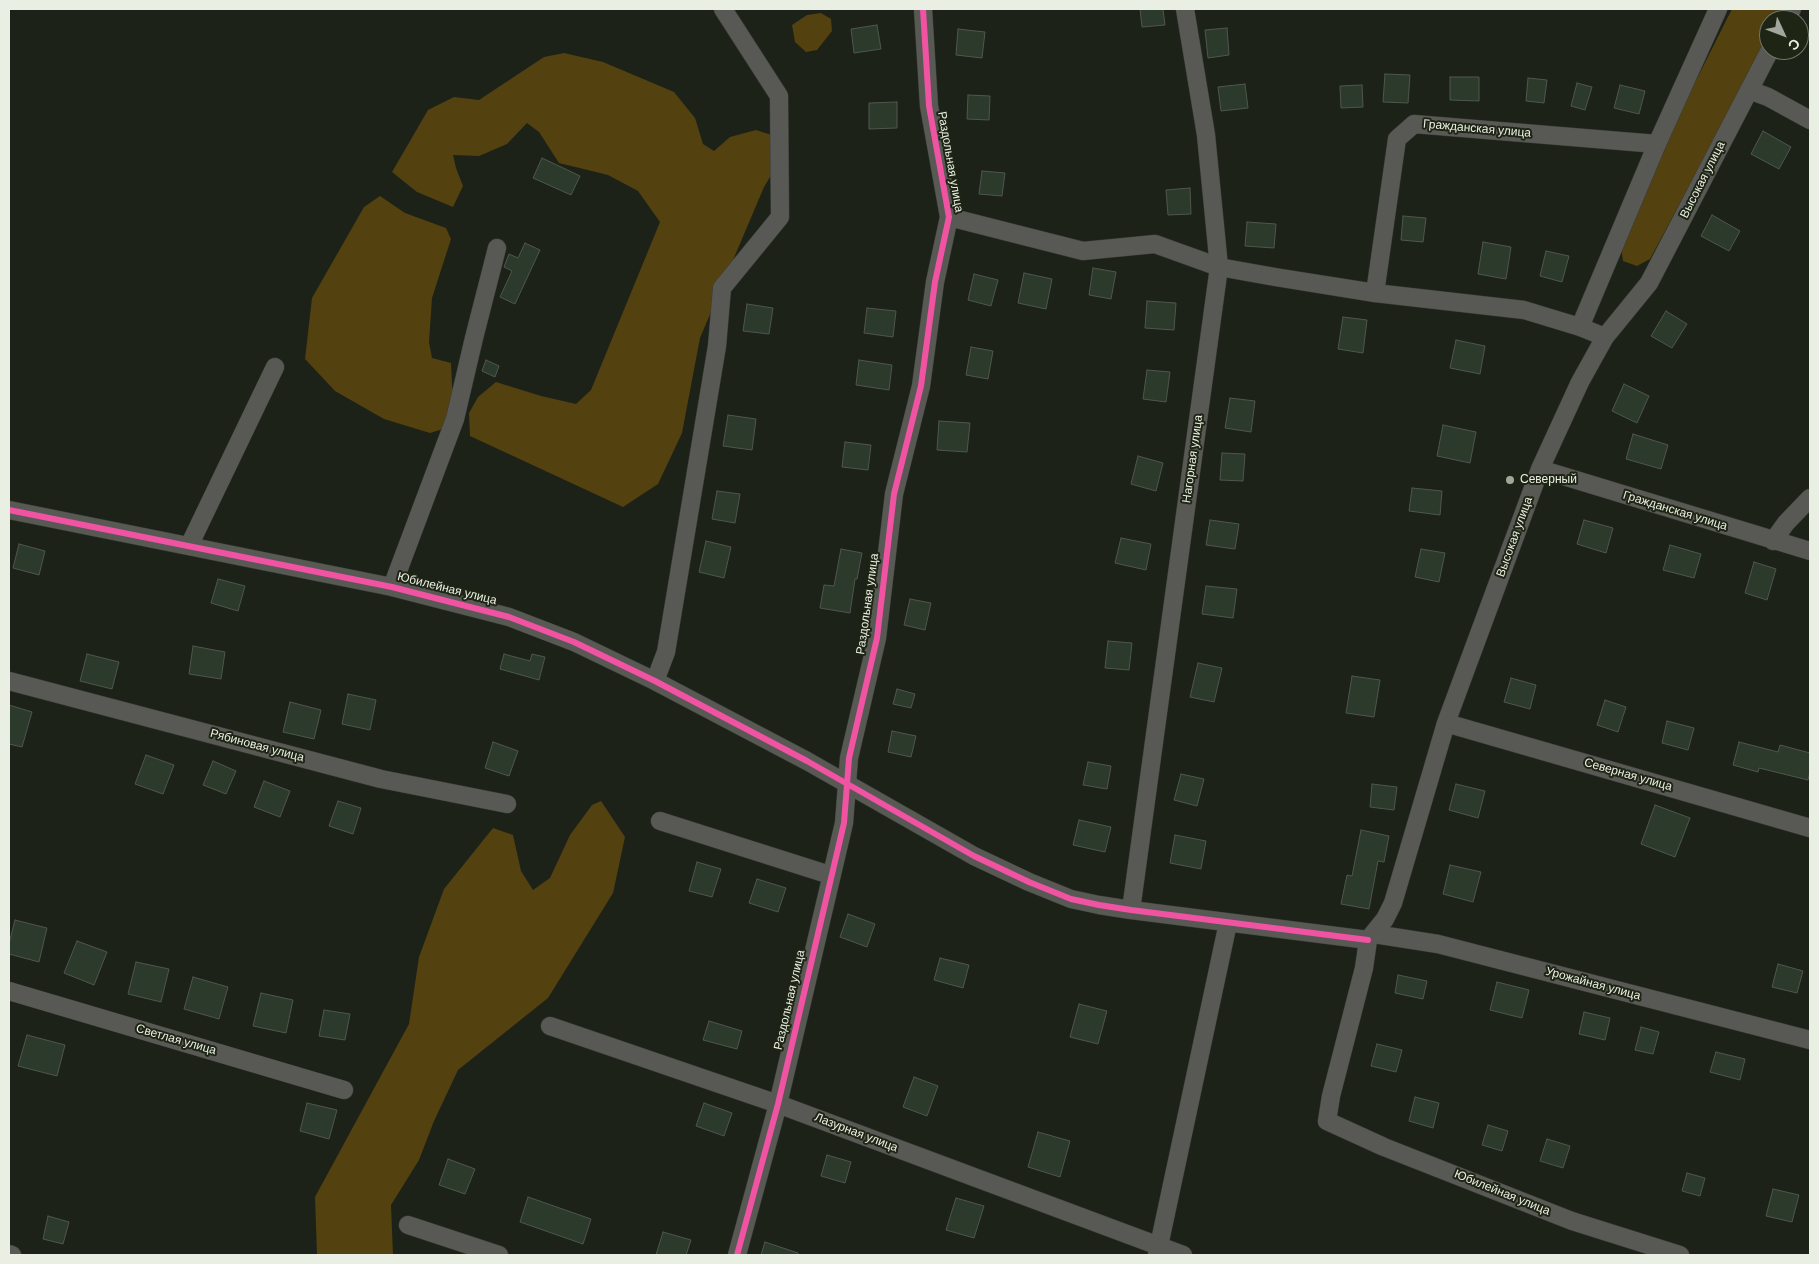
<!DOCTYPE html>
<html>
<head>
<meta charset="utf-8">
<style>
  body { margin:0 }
  #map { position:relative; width:1819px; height:1264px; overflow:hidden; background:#1d2218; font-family:"DM Sans",sans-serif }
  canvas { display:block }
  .frame { position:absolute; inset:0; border:10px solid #eaefe4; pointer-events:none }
  .north { position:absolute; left:1759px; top:10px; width:50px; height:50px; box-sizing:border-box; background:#1e2515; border:1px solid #707668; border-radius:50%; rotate:133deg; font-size:14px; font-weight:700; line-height:20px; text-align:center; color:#eaefe4 }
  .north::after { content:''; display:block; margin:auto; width:18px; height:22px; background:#a2a79d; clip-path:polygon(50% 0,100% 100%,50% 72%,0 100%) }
</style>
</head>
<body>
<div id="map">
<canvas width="1819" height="1264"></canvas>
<div class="frame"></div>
<div class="north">С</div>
</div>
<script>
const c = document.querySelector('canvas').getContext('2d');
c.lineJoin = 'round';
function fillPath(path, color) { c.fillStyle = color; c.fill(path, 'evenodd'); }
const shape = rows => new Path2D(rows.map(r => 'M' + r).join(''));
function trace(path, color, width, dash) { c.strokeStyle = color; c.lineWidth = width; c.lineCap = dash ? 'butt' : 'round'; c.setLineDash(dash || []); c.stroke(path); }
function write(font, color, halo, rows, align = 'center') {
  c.font = font + ' "DM Sans",sans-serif'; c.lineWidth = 4; c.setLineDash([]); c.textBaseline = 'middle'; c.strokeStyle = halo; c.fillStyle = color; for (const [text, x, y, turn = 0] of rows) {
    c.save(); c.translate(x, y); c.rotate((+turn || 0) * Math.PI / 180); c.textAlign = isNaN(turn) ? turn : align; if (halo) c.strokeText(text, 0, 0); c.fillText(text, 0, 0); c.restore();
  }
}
fillPath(shape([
  [1732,9,1785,9,1779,20,1769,20,1769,38,1650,259,1637,266,1623,261,1619,233],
  [821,13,831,19,832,31,817,50,806,52,795,42,792,25,807,15],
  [564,53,603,62,674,92,695,118,703,144,714,151,730,137,756,130,787,140,786,150,764,187,700,338,682,433,658,484,623,507,470,436,469,413,478,397,496,382,541,396,576,404,591,390,660,222,638,191,608,175,559,163,539,132,527,123,507,144,479,156,453,155,456,168,463,186,453,207,417,192,392,172,428,110,454,97,479,100,544,57],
  [380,196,405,213,446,228,451,239,432,298,429,342,432,358,451,363,453,405,443,429,430,433,384,419,335,391,305,359,312,298,364,207],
  [601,801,625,837,613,893,548,998,458,1070,434,1121,419,1160,391,1205,393,1255,317,1255,315,1197,409,1024,419,957,444,889,493,828,513,835,521,871,533,890,550,878,570,835,592,805]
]), '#534110');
const building = shape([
  [1140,9,1163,9,1165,25,1142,27,1140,9],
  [877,25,881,49,854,53,851,29,877,25],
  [1227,28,1229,55,1208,58,1205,30,1227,28],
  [958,29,985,32,982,58,956,55,958,29],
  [1385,74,1410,75,1408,103,1383,102,1385,74],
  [1450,77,1479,77,1479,101,1450,100,1450,77],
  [1528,78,1547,80,1544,103,1526,101,1528,78],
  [1577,83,1592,87,1585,110,1571,106,1577,83],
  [1245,84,1248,108,1221,111,1218,87,1245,84],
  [1362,85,1363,107,1341,108,1340,86,1362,85],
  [1620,85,1645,91,1639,114,1614,108,1620,85],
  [968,95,990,96,989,120,967,119,968,95],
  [897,102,897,128,869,129,869,103,897,102],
  [1763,131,1791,147,1779,169,1751,154,1763,131],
  [542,158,580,176,571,195,533,178,542,158],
  [982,171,1005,173,1002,196,979,194,982,171],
  [1190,188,1191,214,1168,215,1166,190,1190,188],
  [1712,215,1740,231,1729,251,1701,236,1712,215],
  [1403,216,1426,218,1423,242,1401,240,1403,216],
  [1247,222,1276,224,1274,248,1245,246,1247,222],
  [1483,242,1511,247,1506,279,1478,274,1483,242],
  [525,243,540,250,515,304,500,297,512,271,504,267,509,254,518,258,525,243],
  [1546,251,1569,256,1562,282,1540,276,1546,251],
  [1093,268,1116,272,1111,299,1089,295,1093,268],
  [1024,273,1052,279,1046,309,1018,303,1024,273],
  [974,274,998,280,991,306,968,300,974,274],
  [1147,301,1176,303,1174,330,1145,328,1147,301],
  [747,304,773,308,769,334,743,331,747,304],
  [867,308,896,311,893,337,864,333,867,308],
  [1666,311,1687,324,1672,348,1651,336,1666,311],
  [1343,317,1367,320,1363,353,1338,349,1343,317],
  [1456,340,1485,346,1480,374,1450,368,1456,340],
  [971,347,993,351,988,379,966,375,971,347],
  [486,360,499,366,495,377,482,371,486,360],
  [859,360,892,365,889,390,856,385,859,360],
  [1147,370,1170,372,1166,402,1143,399,1147,370],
  [1624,384,1649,396,1637,423,1612,411,1624,384],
  [1230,398,1255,401,1251,432,1225,428,1230,398],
  [728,415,756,419,752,450,723,446,728,415],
  [939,421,970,423,967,452,937,450,939,421],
  [1443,425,1476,432,1470,463,1437,456,1443,425],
  [1633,434,1668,445,1661,469,1626,459,1633,434],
  [845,442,871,445,868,470,842,467,845,442],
  [1222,453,1245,454,1243,481,1220,480,1222,453],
  [1138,456,1163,463,1156,491,1131,484,1138,456],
  [1412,488,1442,491,1440,515,1409,511,1412,488],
  [717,491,740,494,735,523,712,519,717,491],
  [1210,520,1239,524,1235,549,1206,545,1210,520],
  [1584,520,1613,528,1606,553,1577,544,1584,520],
  [1121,538,1151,544,1146,570,1115,563,1121,538],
  [706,541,731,547,724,578,699,572,706,541],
  [19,544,45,551,39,575,13,568,19,544],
  [1670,545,1701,554,1694,578,1663,570,1670,545],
  [841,549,862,553,857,579,855,579,850,613,820,608,824,585,834,586,841,549],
  [1421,549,1445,553,1439,582,1415,577,1421,549],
  [1754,562,1776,569,1767,600,1745,593,1754,562],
  [218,579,245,586,238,611,211,603,218,579],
  [1206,586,1237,589,1233,618,1202,614,1206,586],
  [910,599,931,603,925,630,904,625,910,599],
  [1108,641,1132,643,1129,670,1105,668,1108,641],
  [193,646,225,652,221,679,189,674,193,646],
  [87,654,119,662,112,689,80,681,87,654],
  [504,654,530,661,532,654,545,657,539,680,500,669,504,654],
  [1198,663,1222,668,1214,702,1190,697,1198,663],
  [1352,676,1380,680,1374,717,1346,713,1352,676],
  [1511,678,1536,685,1530,709,1504,702,1511,678],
  [897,689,915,694,911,708,893,704,897,689],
  [348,694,376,700,370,730,342,724,348,694],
  [1605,700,1626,707,1618,732,1597,725,1605,700],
  [290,702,321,710,314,739,283,732,290,702],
  [9,705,32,712,22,747,9,744,9,705],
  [1667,721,1694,728,1688,750,1662,743,1667,721],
  [892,731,916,736,911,757,888,752,892,731],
  [493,742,518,751,509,776,485,768,493,742],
  [1739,742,1778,752,1780,745,1810,753,1810,772,1808,780,1759,768,1758,772,1733,765,1739,742],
  [146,755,174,765,163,794,135,784,146,755],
  [213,761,236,771,226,794,203,785,213,761],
  [1088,762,1111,766,1107,789,1083,785,1088,762],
  [1181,774,1204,779,1197,806,1174,800,1181,774],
  [264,781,290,791,280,817,254,807,264,781],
  [1372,784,1397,787,1394,810,1370,807,1372,784],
  [1456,784,1485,791,1478,818,1449,810,1456,784],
  [338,801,361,808,353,834,329,826,338,801],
  [1655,805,1690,818,1675,857,1641,844,1655,805],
  [1079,820,1111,827,1105,852,1073,845,1079,820],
  [1361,830,1389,836,1384,862,1378,861,1369,909,1341,904,1347,875,1352,876,1361,830],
  [1175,835,1206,841,1201,869,1170,863,1175,835],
  [697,862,721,869,712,897,689,891,697,862],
  [1450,865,1481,872,1473,902,1443,894,1450,865],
  [757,879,786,888,778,912,749,903,757,879],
  [848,914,875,924,867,947,840,937,848,914],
  [15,920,47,928,39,962,9,954,9,944,15,920],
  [77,941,107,952,94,985,64,973,77,941],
  [940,958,969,965,963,988,934,980,940,958],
  [136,962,169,969,161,1002,128,994,136,962],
  [1778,964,1803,971,1797,993,1772,987,1778,964],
  [1398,975,1427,981,1423,999,1395,993,1398,975],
  [193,977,228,987,219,1019,184,1009,193,977],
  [1497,982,1529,990,1522,1018,1490,1010,1497,982],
  [261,993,293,1000,286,1033,253,1026,261,993],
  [1079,1004,1107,1011,1098,1044,1070,1037,1079,1004],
  [324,1010,350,1014,345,1040,319,1036,324,1010],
  [1584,1012,1610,1018,1605,1040,1579,1034,1584,1012],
  [709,1021,742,1031,737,1049,703,1040,709,1021],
  [1641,1027,1659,1032,1653,1054,1635,1050,1641,1027],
  [27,1035,65,1045,57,1076,18,1066,27,1035],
  [1377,1044,1402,1050,1396,1072,1371,1066,1377,1044],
  [1716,1052,1745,1059,1740,1080,1710,1072,1716,1052],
  [914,1077,938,1086,927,1116,903,1107,914,1077],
  [1415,1097,1439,1103,1433,1128,1409,1121,1415,1097],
  [307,1103,337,1110,329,1139,300,1131,307,1103],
  [704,1103,732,1113,724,1136,696,1126,704,1103],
  [1488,1125,1508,1131,1502,1151,1482,1145,1488,1125],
  [1038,1132,1070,1141,1060,1177,1028,1167,1038,1132],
  [1547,1139,1570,1146,1563,1168,1540,1161,1547,1139],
  [827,1155,851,1162,845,1183,821,1176,827,1155],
  [448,1159,475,1169,465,1194,439,1185,448,1159],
  [1687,1173,1705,1178,1700,1196,1682,1191,1687,1173],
  [1773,1189,1799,1195,1792,1222,1766,1216,1773,1189],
  [528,1197,591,1219,583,1244,520,1222,528,1197],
  [956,1198,984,1206,974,1238,946,1230,956,1198],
  [48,1216,69,1222,63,1244,43,1239,48,1216],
  [663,1232,691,1240,686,1255,656,1255,663,1232],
  [765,1242,798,1253,798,1255,761,1255,765,1242]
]);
fillPath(building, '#2c3a2c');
trace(building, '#50564e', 1);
const minor = shape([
  [1786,20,1792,9],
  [1749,90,1768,97,1810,120],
  [949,217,1083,251,1155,244,1219,267,1275,277,1375,293,1524,310,1580,327,1605,337],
  [1375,293,1397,139,1414,124,1657,144],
  [1580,327,1657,144,1718,9],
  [1540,469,1810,551],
  [9,510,392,587,509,617,574,642,655,681,807,761,974,856,1029,882,1071,899,1099,905,1131,910,1368,940],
  [1773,541,1786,523,1810,498],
  [189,546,275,367],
  [392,587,455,419,474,338,497,248],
  [9,681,381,779,507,804],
  [655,681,666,652,717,346,722,288,780,217,779,96,723,9],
  [1446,723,1810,828],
  [660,821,830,875],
  [1131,910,1219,267,1206,135,1185,9],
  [1374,934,1438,944,1810,1040],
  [1368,940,1385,919,1393,903,1446,723,1540,469,1580,382,1605,337,1649,283,1770,50],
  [1368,940,1364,968,1331,1096,1327,1121,1384,1147,1572,1221,1680,1255],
  [9,991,344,1090],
  [550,1026,778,1104,1183,1255],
  [408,1225,499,1255],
  [9,1254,12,1255],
  [737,1255,778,1104,844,823,849,758,877,638,894,494,921,386,935,282,949,217,929,106,923,9],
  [1157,1255,1228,923]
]);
trace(minor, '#3a3e35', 19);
trace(minor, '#585955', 18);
trace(shape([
  [9,510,392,587,509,617,574,642,655,681,807,761,974,856,1029,882,1071,899,1099,905,1131,910,1368,940],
  [737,1255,778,1104,844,823,849,758,877,638,894,494,921,386,935,282,949,217,929,106,923,9]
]), '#f153a3', 6);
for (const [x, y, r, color] of [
  [1510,480,5,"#a2a79d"]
]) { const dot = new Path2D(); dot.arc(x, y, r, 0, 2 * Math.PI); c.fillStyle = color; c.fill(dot); trace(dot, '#1e2515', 2); }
write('12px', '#eaefe4', '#1e2515', [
  ["Гражданская улица",1477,129,5],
  ["Раздольная улица",950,162,80],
  ["Высокая улица",1703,180,-63],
  ["Нагорная улица",1193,459,-82],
  ["Гражданская улица",1675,511,17],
  ["Высокая улица",1515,537,-70],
  ["Юбилейная улица",447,589,14],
  ["Раздольная улица",868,604,-82],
  ["Рябиновая улица",257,746,15],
  ["Северная улица",1628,775,16],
  ["Урожайная улица",1593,984,15],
  ["Раздольная улица",790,1000,-77],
  ["Светлая улица",176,1040,16],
  ["Лазурная улица",856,1133,21],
  ["Юбилейная улица",1502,1193,22]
]);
write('12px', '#eaefe4', '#1e2515', [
  ["Северный",1520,480]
], 'left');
</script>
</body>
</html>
